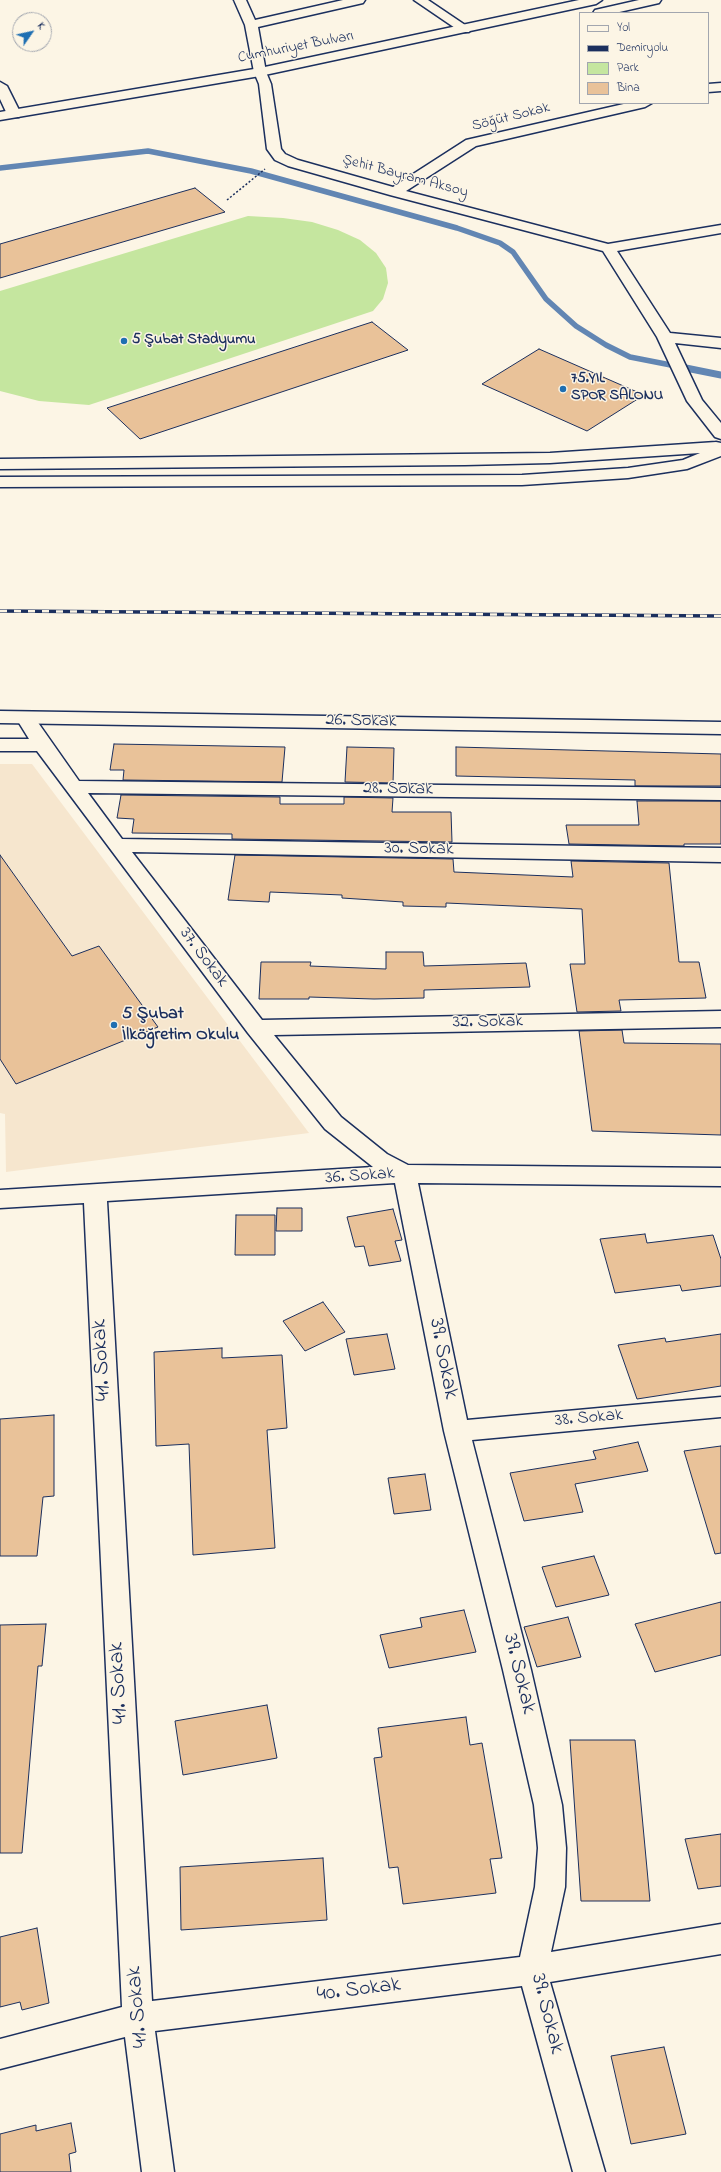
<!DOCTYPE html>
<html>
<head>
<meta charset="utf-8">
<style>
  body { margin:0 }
  #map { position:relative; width:721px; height:2172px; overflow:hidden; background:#fcf5e5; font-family:"Indie Flower",sans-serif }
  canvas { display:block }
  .legend { position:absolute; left:579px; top:12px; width:130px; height:92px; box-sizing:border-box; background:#fcf5e5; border:1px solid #a2a6af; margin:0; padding:5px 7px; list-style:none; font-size:12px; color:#1b2f5e }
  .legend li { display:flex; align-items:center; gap:8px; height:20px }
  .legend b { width:20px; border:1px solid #a2a6af }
  .north { position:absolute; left:12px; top:12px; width:40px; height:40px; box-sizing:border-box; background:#fcf5e5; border:1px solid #a2a6af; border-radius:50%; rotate:56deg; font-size:11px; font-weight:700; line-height:16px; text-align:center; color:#1b2f5e }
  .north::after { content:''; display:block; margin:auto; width:14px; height:18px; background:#1f6fb2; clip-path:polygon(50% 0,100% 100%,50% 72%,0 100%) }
</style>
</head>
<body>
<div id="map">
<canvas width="721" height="2172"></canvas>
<ul class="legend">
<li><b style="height:5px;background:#fcf5e5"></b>Yol</li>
<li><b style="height:5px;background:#1b2f5e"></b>Demiryolu</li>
<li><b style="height:11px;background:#c5e69f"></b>Park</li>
<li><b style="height:11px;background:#e9c299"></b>Bina</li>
</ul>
<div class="north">K</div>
</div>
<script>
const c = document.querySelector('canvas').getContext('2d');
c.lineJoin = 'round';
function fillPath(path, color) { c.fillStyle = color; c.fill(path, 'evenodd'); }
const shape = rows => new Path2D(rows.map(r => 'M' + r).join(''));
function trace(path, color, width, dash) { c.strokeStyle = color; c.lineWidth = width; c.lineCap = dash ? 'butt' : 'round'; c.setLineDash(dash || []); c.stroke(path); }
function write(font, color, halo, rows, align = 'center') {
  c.font = font + ' "Indie Flower",sans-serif'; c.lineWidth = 3; c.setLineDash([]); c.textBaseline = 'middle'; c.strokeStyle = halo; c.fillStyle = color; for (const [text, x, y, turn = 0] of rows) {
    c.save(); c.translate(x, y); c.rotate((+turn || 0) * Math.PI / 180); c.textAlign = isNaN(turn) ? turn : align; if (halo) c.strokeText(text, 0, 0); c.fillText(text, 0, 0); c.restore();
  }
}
fillPath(shape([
  [0,764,32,764,309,1133,6,1172,5,1114,0,1113]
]), '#f6e6ce');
fillPath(shape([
  [248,216,283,218,312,222,338,230,360,240,376,253,386,268,388,283,383,299,373,311,89,405,39,401,0,391,0,291]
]), '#c5e69f');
trace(shape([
  [0,168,148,151,251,171,457,228,500,243,513,252,546,299,576,326,606,345,630,357,681,367]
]), '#6286b3', 5.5);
trace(shape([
  [676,366,721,375]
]), '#6286b3', 7);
const building = shape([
  [195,188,225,212,0,278,0,244,195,188],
  [372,322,408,350,140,439,107,408,372,322],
  [539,349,644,395,587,431,482,384,539,349],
  [114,744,285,747,282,782,123,780,124,770,110,770,114,744],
  [347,747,394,748,393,783,345,782,347,747],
  [456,747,721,754,721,786,635,786,635,780,456,776,456,747],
  [121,795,280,797,280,804,344,804,344,797,393,798,392,812,451,812,452,842,232,839,232,834,132,833,134,819,117,818,121,795],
  [637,801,721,801,721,844,684,844,684,846,569,844,566,825,639,825,637,801],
  [0,855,72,956,99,946,158,1027,16,1084,0,1059,0,855],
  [235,855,453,859,454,872,573,877,571,861,669,863,679,962,699,962,706,998,619,1000,621,1011,577,1012,570,964,585,964,582,909,446,903,446,907,403,906,403,902,342,898,342,895,270,892,269,902,228,900,235,855],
  [386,952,423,952,424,966,526,963,530,987,424,990,424,998,374,999,309,997,309,999,259,999,261,962,311,962,310,966,386,969,386,952],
  [622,1030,624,1043,721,1044,721,1135,592,1131,579,1031,622,1030],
  [277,1208,302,1208,302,1231,276,1231,277,1208],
  [393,1209,402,1240,395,1241,401,1261,369,1266,364,1246,355,1247,347,1217,393,1209],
  [236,1215,275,1215,275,1255,235,1255,236,1215],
  [645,1234,647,1243,713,1235,721,1259,721,1286,682,1291,680,1285,615,1293,600,1239,645,1234],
  [323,1302,345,1332,305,1351,283,1321,323,1302],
  [387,1334,395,1369,354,1375,346,1339,387,1334],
  [721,1334,721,1386,637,1399,618,1345,665,1338,666,1342,721,1334],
  [222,1348,222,1358,282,1355,287,1428,267,1430,275,1548,193,1555,189,1444,156,1446,154,1352,222,1348],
  [54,1415,54,1496,43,1497,37,1556,0,1556,0,1419,54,1415],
  [638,1442,648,1471,575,1484,583,1512,524,1521,510,1473,596,1459,593,1451,638,1442],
  [721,1446,721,1553,715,1554,684,1451,721,1446],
  [425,1474,431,1510,394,1514,388,1478,425,1474],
  [594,1556,609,1595,556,1607,542,1567,594,1556],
  [721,1602,721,1655,655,1672,635,1624,721,1602],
  [464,1610,476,1652,389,1668,380,1635,422,1627,420,1618,464,1610],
  [568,1617,581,1657,537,1667,524,1627,568,1617],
  [46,1624,42,1666,38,1666,22,1853,0,1853,0,1625,46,1624],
  [267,1705,277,1758,183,1775,175,1721,267,1705],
  [466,1717,470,1745,482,1743,502,1858,490,1859,496,1893,403,1904,398,1867,389,1868,374,1758,382,1757,378,1728,466,1717],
  [570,1740,635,1740,650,1901,581,1901,570,1740],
  [721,1834,721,1886,698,1889,685,1839,721,1834],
  [323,1858,327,1920,181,1930,180,1867,323,1858],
  [37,1928,49,2003,22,2010,20,2002,0,2007,0,1937,37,1928],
  [664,2047,686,2134,631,2144,611,2056,664,2047],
  [71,2123,76,2152,69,2154,71,2172,0,2172,0,2134,36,2125,36,2131,71,2123]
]);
fillPath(building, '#e9c299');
trace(building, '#1b2f5e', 1);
const street = shape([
  [234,0,246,0,255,20,343,0,365,0,363,3,258,27,266,72,271,84,281,149,285,154,298,160,393,187,466,140,628,103,652,103,645,107,476,146,406,191,608,244,721,225,721,233,617,251,670,333,721,338,721,348,675,343,702,400,721,423,721,439,715,437,687,401,657,337,603,251,390,195,288,166,275,160,267,149,259,84,254,72,245,25,234,0],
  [414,0,428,0,471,29,469,32,461,32,414,0],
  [0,82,7,86,21,114,19,117,9,117,7,114,0,99,0,82],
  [721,83,721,91,708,92,708,84,721,83],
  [25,712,32,714,79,781,721,788,721,800,88,793,122,839,721,848,721,862,132,852,262,1020,721,1011,721,1027,274,1035,341,1117,387,1154,408,1165,721,1168,721,1186,418,1183,467,1420,721,1397,721,1417,472,1440,531,1670,562,1805,566,1848,565,1887,551,1952,721,1924,721,1954,550,1982,605,2172,573,2172,522,1986,155,2031,174,2172,142,2172,125,2037,0,2069,0,2039,122,2007,84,1203,0,1208,0,1190,373,1167,325,1129,248,1033,37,751,0,751,0,739,29,739,16,718,18,714,25,712],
  [395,1183,444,1431,503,1670,534,1805,538,1848,535,1887,520,1957,152,2001,107,1201,395,1183]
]);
const secondary = shape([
  [579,0,602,0,596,4,260,76,0,120,0,112,260,68,579,0],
  [639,0,661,0,659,3,615,13,593,13,595,10,639,0],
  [716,442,721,443,721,456,687,469,628,478,522,485,0,487,0,477,522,475,628,468,683,460,700,453,550,463,465,465,0,469,0,459,550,453,716,442],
  [0,711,721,722,721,734,0,723,0,711]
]);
trace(street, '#1b2f5e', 3);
trace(secondary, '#1b2f5e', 3);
trace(shape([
  [227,200,265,169]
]), '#1b2f5e', 1.5, [2, 2]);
fillPath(street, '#fcf5e5');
fillPath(secondary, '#fcf5e5');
const rail = shape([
  [0,611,721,616]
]);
trace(rail, '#1b2f5e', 3.5);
trace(rail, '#fcf5e5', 2.5, [7]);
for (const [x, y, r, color] of [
  [124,341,4,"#1f6fb2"],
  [563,389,4,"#1f6fb2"],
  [114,1025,4,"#1f6fb2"]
]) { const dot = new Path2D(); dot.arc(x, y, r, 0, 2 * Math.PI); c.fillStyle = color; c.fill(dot); trace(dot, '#fcf5e5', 1.5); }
write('15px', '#1b2f5e', '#fcf5e5', [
  ["Cumhuriyet Bulvarı",296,48,-11],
  ["Söğüt Sokak",511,118,-14],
  ["Şehit Bayram Aksoy",405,177,15]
]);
write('bold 15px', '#1b2f5e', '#fcf5e5', [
  ["5 Şubat Stadyumu",132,341],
  ["75.YIL",571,380],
  ["SPOR SALONU",571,397]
], 'left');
write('18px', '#1b2f5e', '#fcf5e5', [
  ["26. Sokak",361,722,1],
  ["28. Sokak",398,790,1],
  ["30. Sokak",419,850,1],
  ["37. Sokak",203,958,53],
  ["32. Sokak",488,1023,-1],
  ["36. Sokak",360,1177,-4],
  ["38. Sokak",589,1419,-5]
]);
write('bold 18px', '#1b2f5e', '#fcf5e5', [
  ["5 Şubat",122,1015],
  ["İlköğretim Okulu",122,1036]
], 'left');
write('22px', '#1b2f5e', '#fcf5e5', [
  ["39. Sokak",442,1359,79],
  ["41. Sokak",103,1360,-93],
  ["39. Sokak",518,1674,76],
  ["41. Sokak",120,1683,-93],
  ["40. Sokak",359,1991,-7],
  ["41. Sokak",139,2007,-95],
  ["39. Sokak",546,2014,76]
]);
</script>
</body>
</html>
